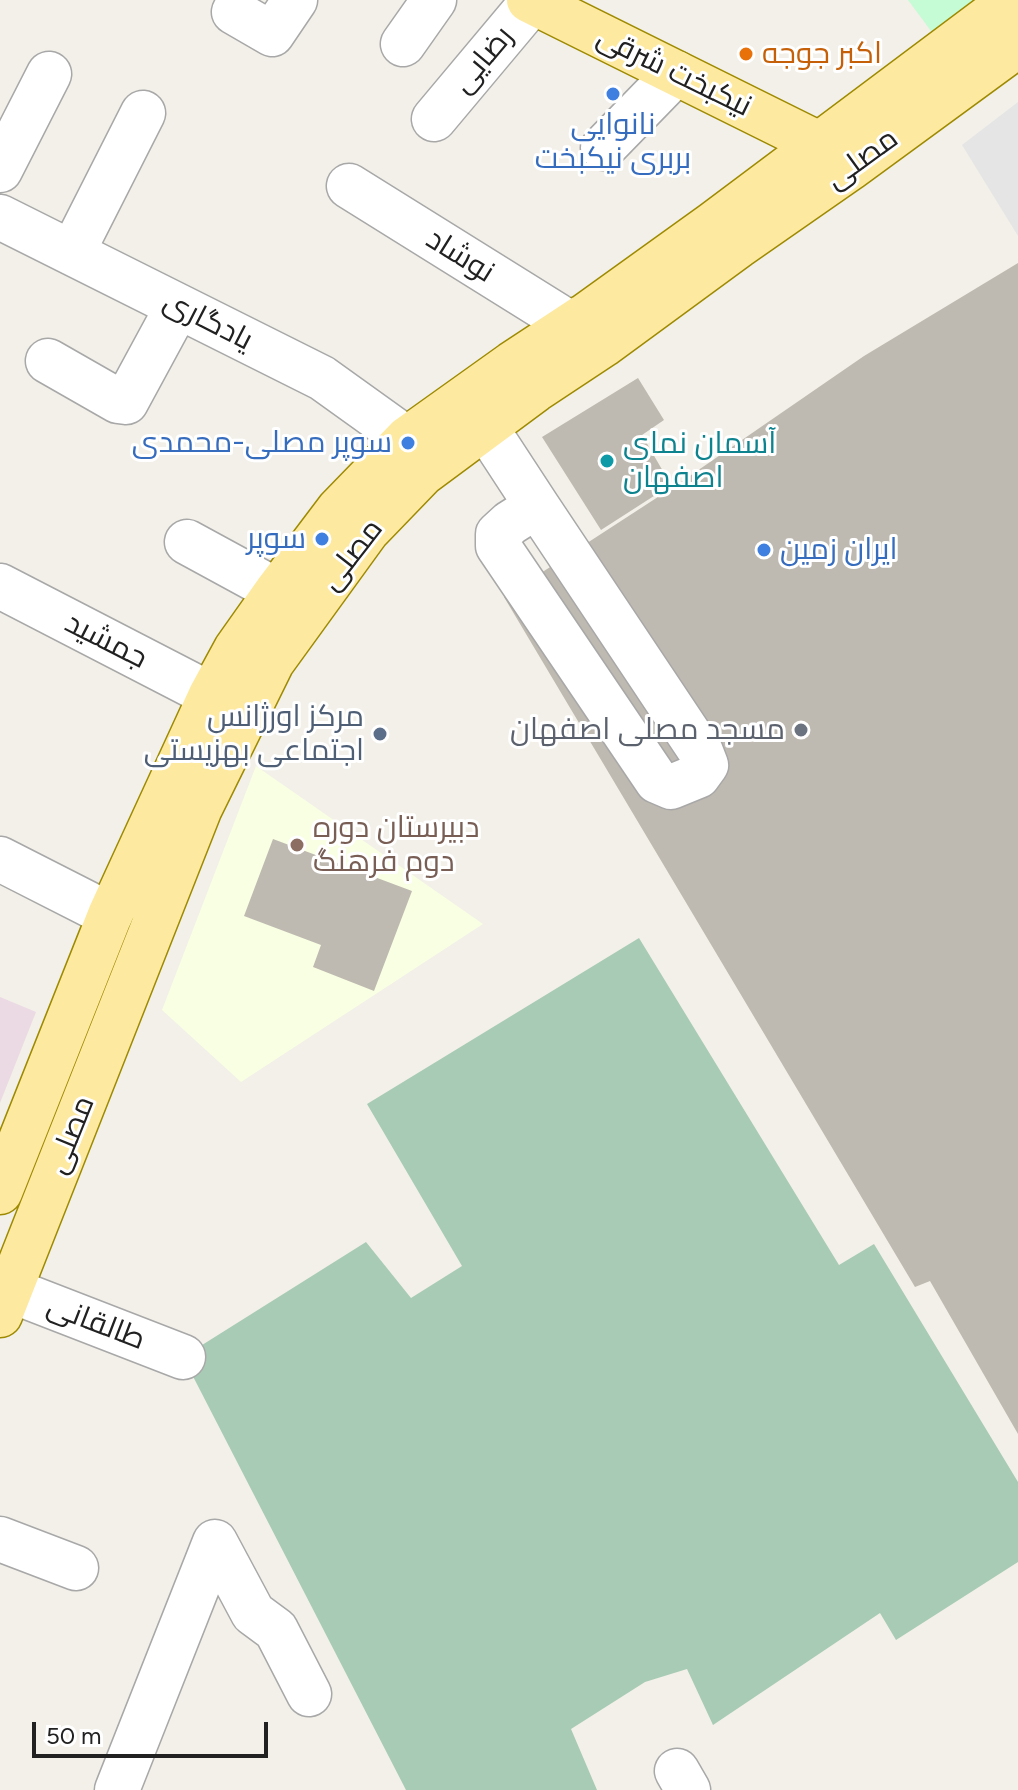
<!DOCTYPE html>
<html>
<head>
<meta charset="utf-8">
<style>
  body { margin:0 }
  #map { position:relative; width:1018px; height:1790px; overflow:hidden; background:#f2f0e8; font-family:Figtree,sans-serif }
  canvas { display:block }
  .scale { position:absolute; left:32px; top:1722px; width:236px; height:36px; box-sizing:border-box; border:4px solid #212121; border-top:0; padding-left:10px; font-size:24px; line-height:28px; white-space:nowrap; color:#212121; -webkit-text-stroke:6px #fff; paint-order:stroke }
</style>
</head>
<body>
<div id="map">
<canvas width="1018" height="1790"></canvas>
<div class="scale">50 m</div>
</div>
<script>
const c = document.querySelector('canvas').getContext('2d');
c.lineJoin = 'round';
function fillPath(path, color) { c.fillStyle = color; c.fill(path, 'evenodd'); }
const shape = rows => new Path2D(rows.map(r => 'M' + r).join(''));
function trace(path, color, width, dash) { c.strokeStyle = color; c.lineWidth = width; c.lineCap = dash ? 'butt' : 'round'; c.setLineDash(dash || []); c.stroke(path); }
function write(font, color, halo, rows, align = 'center') {
  c.font = font + ' Figtree,Cairo,sans-serif'; c.lineWidth = 6; c.setLineDash([]); c.textBaseline = 'middle'; c.strokeStyle = halo; c.fillStyle = color; for (const [text, x, y, turn = 0] of rows) {
    c.save(); c.translate(x, y); c.rotate((+turn || 0) * Math.PI / 180); c.textAlign = isNaN(turn) ? turn : align; if (halo) c.strokeText(text, 0, 0); c.fillText(text, 0, 0); c.restore();
  }
}
fillPath(shape([
  [0,997,36,1012,0,1103]
]), '#ebdae4');
fillPath(shape([
  [256,766,483,924,241,1082,162,1010]
]), '#f9ffe3');
fillPath(shape([
  [639,938,839,1265,874,1244,1018,1482,1018,1562,896,1640,880,1613,713,1725,687,1669,645,1682,571,1729,597,1790,406,1790,183,1357,366,1242,411,1298,462,1266,367,1104]
]), '#a8cbb5');
fillPath(shape([
  [908,0,988,0,937,39]
]), '#c5fbd5');
fillPath(shape([
  [1018,102,1018,236,962,145]
]), '#e5e5e5');
fillPath(shape([
  [1018,263,1018,1434,930,1281,915,1287,504,597,681,482,864,356],
  [638,378,664,420,642,435,671,485,601,530,542,437],
  [273,839,412,891,374,991,313,967,321,945,244,916]
]), '#bfbab1');
const minor = shape([
  [234,12,272,34,295,0],
  [403,44,434,0],
  [434,119,532,2],
  [603,148,676,73],
  [0,170,49,74],
  [349,186,572,325],
  [0,217,322,378,407,439],
  [72,253,143,113],
  [48,361,118,401,126,402,178,306],
  [486,428,537,506,701,752,706,765,698,776,671,787,657,781,498,546,498,534,510,523,537,506],
  [187,542,277,591],
  [0,586,211,695],
  [0,859,110,915],
  [10,1290,183,1357],
  [0,1539,76,1568],
  [677,1771,688,1790],
  [117,1790,215,1542,253,1613,276,1630,309,1694]
]);
const major = shape([
  [529,0,819,144,839,159],
  [0,1192,110,915,211,695,236,649,277,591,339,509,407,439,512,364,585,316,713,224,1012,0],
  [0,1315,200,808,272,662,367,531,423,473,535,390,603,345,738,246,850,168,1018,45]
]);
trace(minor, '#a8a8a8', 47);
trace(major, '#9e8a00', 47);
trace(minor, '#fff', 44);
trace(major, '#fee9a0', 44);
for (const [x, y, r, color] of [
  [746,54,8,"#e8710a"],
  [613,94,8,"#3f7fe0"],
  [408,443,8,"#3f7fe0"],
  [607,461,8,"#0f9aa8"],
  [322,539,8,"#3f7fe0"],
  [764,550,8,"#3f7fe0"],
  [801,730,8,"#6b7280"],
  [380,734,8,"#5c6f8a"],
  [297,845,8,"#8d6e63"]
]) { const dot = new Path2D(); dot.arc(x, y, r, 0, 2 * Math.PI); c.fillStyle = color; c.fill(dot); trace(dot, '#fff', 3); }
write('30px', '#c56008', '#fff', [
  ["اکبر جوجه",762,54]
], 'left');
write('30px', '#212121', '#fff', [
  ["رضایی",483,60,-50],
  ["نیکبخت شرقی",674,72,26],
  ["مصلی",862,159,-36],
  ["نوشاد",460,256,32],
  ["یادگاری",208,321,27],
  ["مصلی",352,555,-52],
  ["جمشید",106,641,27],
  ["مصلی",71,1135,-68],
  ["طالقانی",96,1323,21]
]);
write('30px', '#366cbe', '#fff', [
  ["نانوایی",613,125,"center"],
  ["بربری نیکبخت",613,159,"center"],
  ["سوپر مصلی-محمدی",392,443],
  ["سوپر",306,539],
  ["ایران زمین",780,550,"left"]
], 'right');
write('30px', '#0d838f', '#fff', [
  ["آسمان نمای",623,444],
  ["اصفهان",623,478]
], 'left');
write('30px', '#4e5e75', '#fff', [
  ["مرکز اورژانس",364,717],
  ["اجتماعی بهزیستی",364,751]
], 'right');
write('30px', '#5b616d', '#fff', [
  ["مسجد مصلی اصفهان",785,730]
], 'right');
write('30px', '#785e54', '#fff', [
  ["دبیرستان دوره",313,828],
  ["دوم فرهنگ",313,862]
], 'left');
</script>
</body>
</html>
